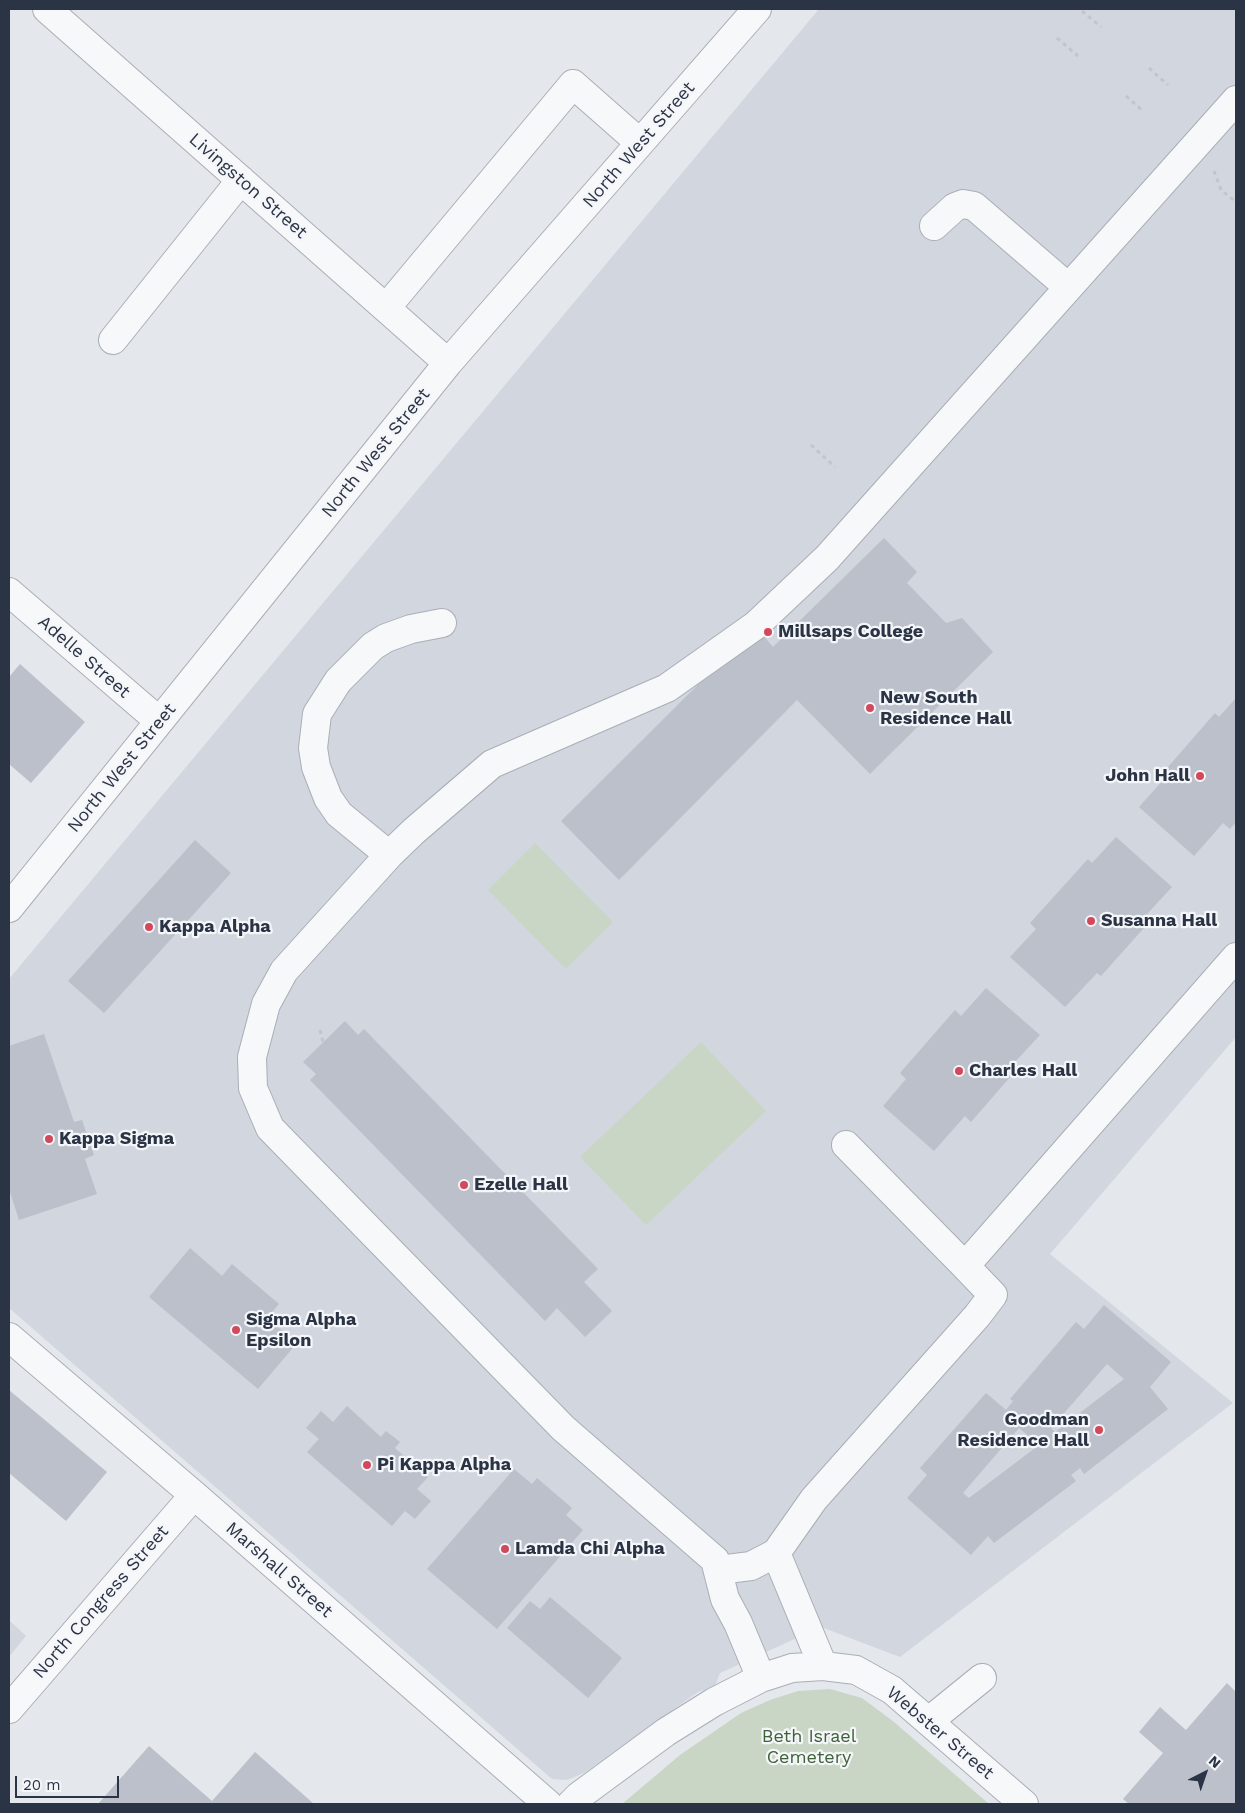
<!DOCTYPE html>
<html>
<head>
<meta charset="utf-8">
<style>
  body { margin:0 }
  #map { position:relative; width:1245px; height:1813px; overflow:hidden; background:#e4e7ec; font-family:"Work Sans",sans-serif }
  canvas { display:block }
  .frame { position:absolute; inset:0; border:10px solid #2b3445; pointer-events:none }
  .north { position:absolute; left:1180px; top:1748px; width:50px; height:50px; -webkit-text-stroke:4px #f4f6f9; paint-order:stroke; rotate:41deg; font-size:14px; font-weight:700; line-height:20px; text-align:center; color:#2b3445 }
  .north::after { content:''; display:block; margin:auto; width:18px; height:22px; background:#2b3445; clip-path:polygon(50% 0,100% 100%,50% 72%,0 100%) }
  .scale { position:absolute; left:15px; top:1776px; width:104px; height:22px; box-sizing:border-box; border:2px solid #2b3445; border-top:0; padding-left:6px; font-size:15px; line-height:18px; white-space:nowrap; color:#2b3445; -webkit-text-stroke:4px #f4f6f9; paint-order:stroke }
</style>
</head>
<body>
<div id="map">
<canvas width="1245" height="1813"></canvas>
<div class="frame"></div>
<div class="north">N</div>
<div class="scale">20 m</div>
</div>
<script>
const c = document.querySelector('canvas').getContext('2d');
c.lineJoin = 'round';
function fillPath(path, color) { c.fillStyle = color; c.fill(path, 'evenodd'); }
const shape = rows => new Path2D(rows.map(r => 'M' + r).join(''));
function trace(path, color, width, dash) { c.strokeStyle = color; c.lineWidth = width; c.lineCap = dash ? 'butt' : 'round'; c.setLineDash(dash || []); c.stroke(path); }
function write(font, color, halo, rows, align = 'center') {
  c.font = font + ' "Work Sans",sans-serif'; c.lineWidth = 4.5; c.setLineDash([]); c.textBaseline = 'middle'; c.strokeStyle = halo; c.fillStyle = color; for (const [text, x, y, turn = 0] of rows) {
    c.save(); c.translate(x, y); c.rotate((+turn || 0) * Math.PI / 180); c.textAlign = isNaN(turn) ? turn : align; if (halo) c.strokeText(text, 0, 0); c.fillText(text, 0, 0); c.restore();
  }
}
fillPath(shape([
  [819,9,1236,9,1236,1037,1050,1254,1233,1403,900,1657,821,1627,720,1673,715,1686,698,1692,584,1773,567,1780,552,1779,9,1308,9,979],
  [9,1620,26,1636,9,1657]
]), '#d2d6de');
fillPath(shape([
  [535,843,613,922,566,969,488,890],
  [701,1042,766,1111,646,1225,580,1157],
  [830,1689,862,1698,894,1722,989,1804,622,1804,680,1755,741,1713,770,1700,798,1691]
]), '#c9d6c5');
fillPath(shape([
  [884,538,917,572,907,583,946,623,962,618,993,652,870,774,797,700,619,880,561,821,756,627,773,647],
  [20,664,85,722,31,783,9,764,9,677],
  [1236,698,1236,822,1230,829,1223,823,1194,856,1139,807,1165,778,1161,775,1215,713,1219,717],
  [1116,837,1172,887,1147,914,1152,919,1101,976,1097,973,1065,1007,1010,957,1036,929,1030,923,1088,859,1092,863],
  [195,840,231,873,104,1013,68,981],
  [986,988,1040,1035,1013,1064,1018,1068,971,1122,965,1116,934,1151,883,1106,906,1079,900,1073,955,1010,961,1016],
  [345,1021,358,1035,364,1029,598,1269,584,1282,612,1311,585,1337,557,1308,545,1321,310,1080,316,1074,303,1062],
  [44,1034,74,1122,82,1120,94,1155,85,1159,97,1194,19,1220,9,1189,9,1046],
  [190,1248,222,1276,232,1264,279,1304,267,1318,297,1343,258,1389,149,1297],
  [1104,1305,1171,1362,1150,1387,1168,1409,1084,1474,1080,1468,1071,1475,1076,1481,994,1543,988,1536,971,1555,907,1498,927,1475,920,1468,986,1393,1006,1410,1013,1401,1010,1399,1076,1322,1084,1329],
  [1107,1364,1124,1379,1055,1432,1051,1428],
  [1019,1428,1039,1445,969,1498,963,1493],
  [9,1390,107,1472,66,1521,9,1473],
  [347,1406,381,1437,386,1431,400,1442,395,1448,428,1477,417,1489,431,1501,415,1519,405,1511,392,1526,307,1452,319,1439,306,1428,321,1411,333,1422],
  [514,1469,532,1484,537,1478,572,1508,566,1515,583,1530,497,1629,427,1569],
  [550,1597,622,1658,588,1698,507,1628,530,1601,540,1609],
  [1227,1683,1236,1692,1236,1804,1129,1804,1123,1799,1163,1753,1139,1732,1160,1707,1186,1730],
  [149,1746,212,1801,255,1752,314,1804,98,1804]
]), '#bbc0ca');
const minor = shape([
  [47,9,448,363],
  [1236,100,827,558,756,625,667,688,492,764,414,831,389,855,284,971,266,1004,252,1057,253,1088,270,1128,563,1428,715,1560,719,1570,751,1566,776,1553,814,1499,977,1316,993,1295,965,1266,1236,957],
  [934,226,955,207,963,204,974,206,1068,287],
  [386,308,573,84,640,143],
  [113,340,241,180],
  [9,592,159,721],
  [389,855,339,814,328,798,316,767,313,748,317,714,338,681,373,646,386,638,411,629,442,623],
  [9,908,448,363,757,9],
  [846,1145,965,1266],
  [9,1337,194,1495,548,1804],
  [776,1553,823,1666],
  [715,1560,725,1599,738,1623,761,1678],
  [9,1709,194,1495],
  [929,1721,982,1678],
  [571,1804,579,1796,666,1732,714,1702,761,1678,792,1668,823,1666,856,1670,892,1690,1024,1804]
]);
trace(minor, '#a9aeb7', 30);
trace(shape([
  [1082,11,1101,27],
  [1057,38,1078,56],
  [1149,68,1168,85],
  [1126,96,1144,112],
  [1214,171,1221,190,1236,202],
  [811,445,835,467],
  [320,1030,323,1042]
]), '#c2c5cb', 3, [4, 4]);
trace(minor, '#f7f8fa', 28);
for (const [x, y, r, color] of [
  [768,632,5,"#d1495b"],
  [870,708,5,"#d1495b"],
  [1200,776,5,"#d1495b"],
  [1091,921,5,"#d1495b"],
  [149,927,5,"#d1495b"],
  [959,1071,5,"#d1495b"],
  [49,1139,5,"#d1495b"],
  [464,1185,5,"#d1495b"],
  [236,1330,5,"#d1495b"],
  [1099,1430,5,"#d1495b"],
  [367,1465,5,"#d1495b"],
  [505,1549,5,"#d1495b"]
]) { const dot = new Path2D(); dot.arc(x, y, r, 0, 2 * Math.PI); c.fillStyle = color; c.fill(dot); trace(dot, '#f4f6f9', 2); }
write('18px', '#2b3445', '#f4f6f9', [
  ["North West Street",639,145,-49],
  ["Livingston Street",248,186,41],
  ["North West Street",376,453,-51],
  ["Adelle Street",84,657,41],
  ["North West Street",122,768,-51],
  ["Marshall Street",279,1570,41],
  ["North Congress Street",101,1602,-49],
  ["Webster Street",940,1733,40]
]);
write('bold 18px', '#2b3445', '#f4f6f9', [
  ["Millsaps College",778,632],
  ["New South",880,698],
  ["Residence Hall",880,719],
  ["John Hall",1190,776,"right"],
  ["Susanna Hall",1101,921],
  ["Kappa Alpha",159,927],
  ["Charles Hall",969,1071],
  ["Kappa Sigma",59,1139],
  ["Ezelle Hall",474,1185],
  ["Sigma Alpha",246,1320],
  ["Epsilon",246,1341],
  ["Goodman",1089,1420,"right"],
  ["Residence Hall",1089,1441,"right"],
  ["Pi Kappa Alpha",377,1465],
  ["Lamda Chi Alpha",515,1549]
], 'left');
write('18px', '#3f6138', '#f4f6f9', [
  ["Beth Israel",809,1737],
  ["Cemetery",809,1758]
]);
</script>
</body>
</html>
